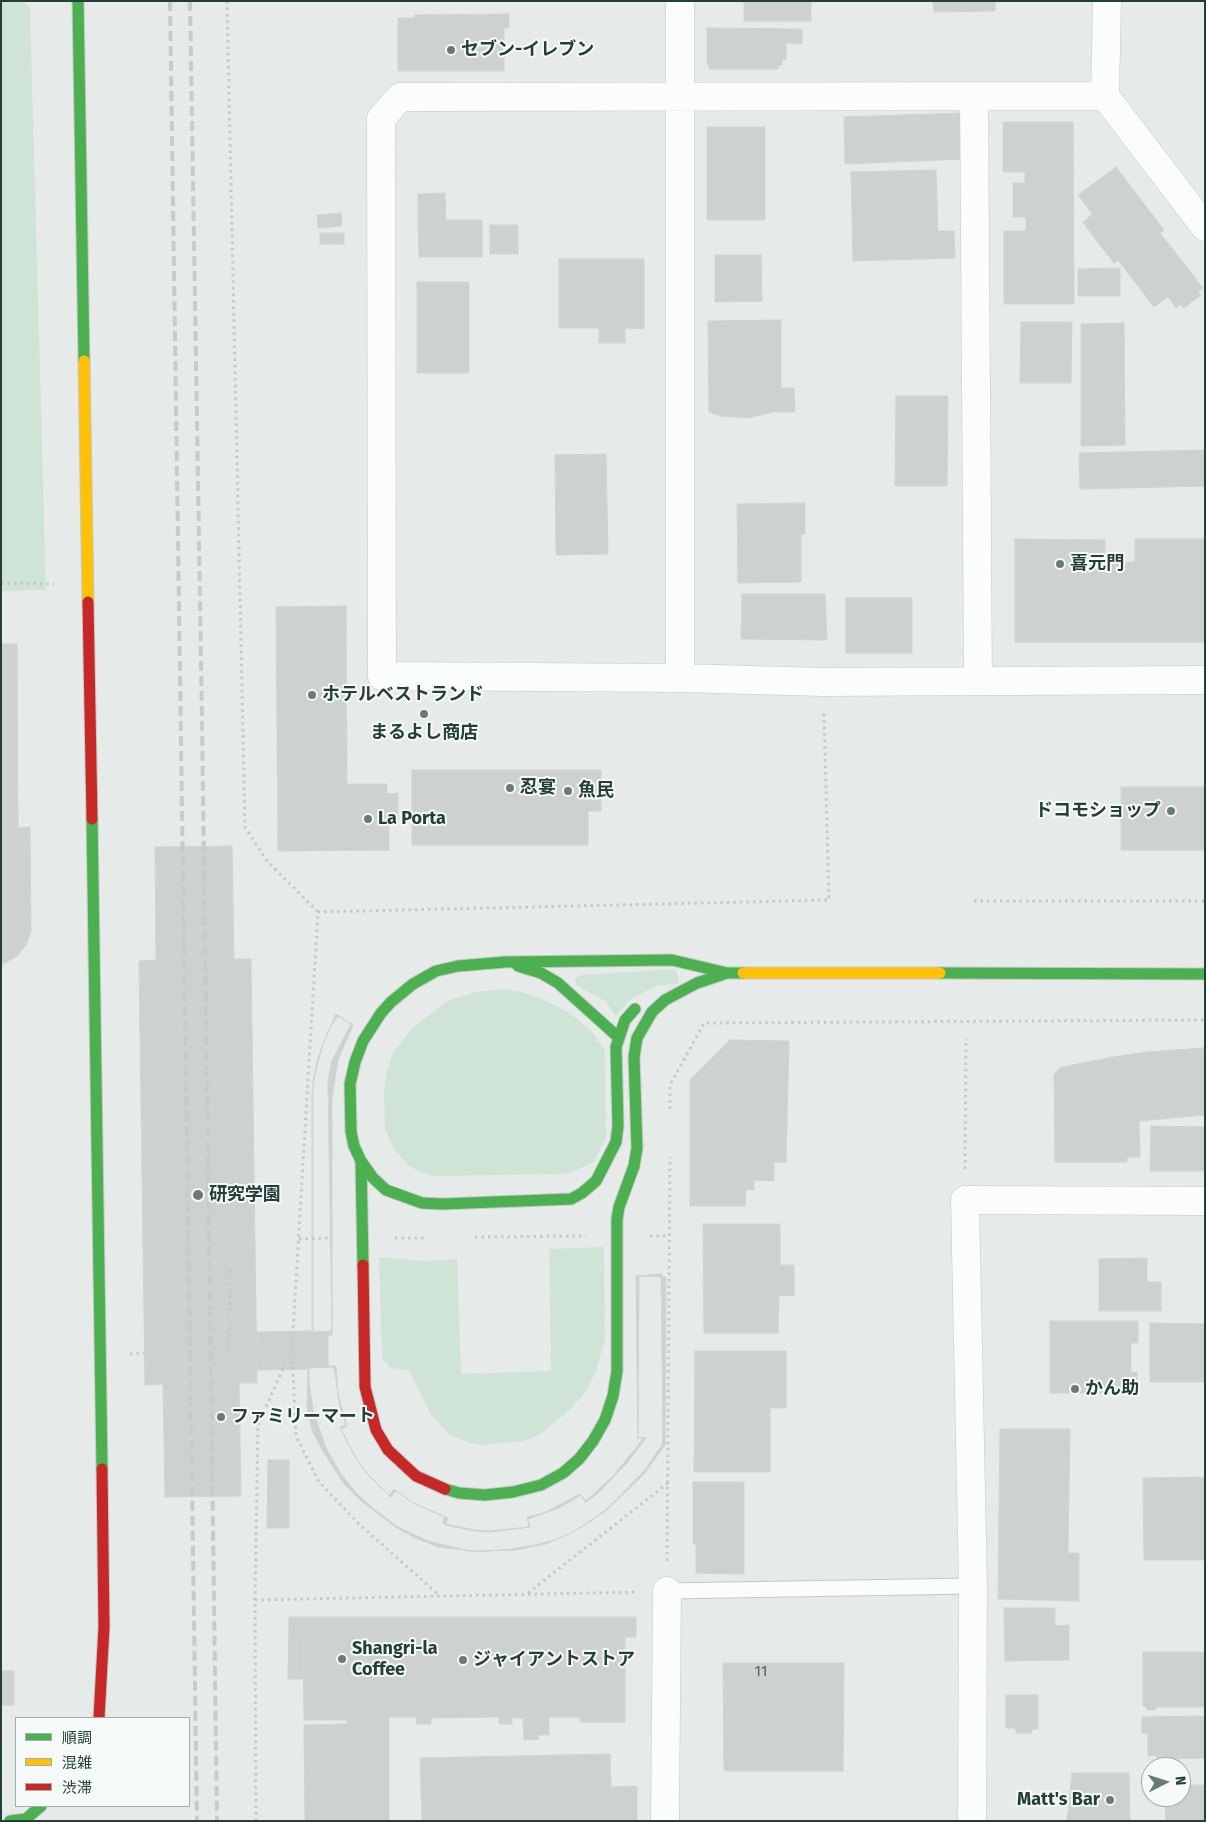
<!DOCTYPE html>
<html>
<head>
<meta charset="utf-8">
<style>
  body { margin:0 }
  #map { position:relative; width:1206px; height:1822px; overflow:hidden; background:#e6ebe9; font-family:"Fira Sans","Noto Sans JP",sans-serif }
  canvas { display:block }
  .frame { position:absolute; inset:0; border:2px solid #243e39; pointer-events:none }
  .legend { position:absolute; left:15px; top:1717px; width:175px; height:90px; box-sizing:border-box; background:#f5f9f7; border:1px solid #a1aeab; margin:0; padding:6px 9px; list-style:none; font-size:15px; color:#243e39 }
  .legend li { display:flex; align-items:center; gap:10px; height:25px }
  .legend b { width:25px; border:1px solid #a1aeab }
  .north { position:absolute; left:1141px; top:1757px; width:50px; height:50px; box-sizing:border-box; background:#f5f9f7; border:1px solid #a1aeab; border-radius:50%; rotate:85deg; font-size:14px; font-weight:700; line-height:20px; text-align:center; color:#243e39 }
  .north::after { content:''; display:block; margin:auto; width:18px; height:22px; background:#687b77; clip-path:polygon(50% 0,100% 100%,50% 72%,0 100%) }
</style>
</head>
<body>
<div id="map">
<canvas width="1206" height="1822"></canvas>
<div class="frame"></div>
<ul class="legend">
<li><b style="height:6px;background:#4caf50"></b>順調</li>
<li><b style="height:6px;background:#ffc107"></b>混雑</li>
<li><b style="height:6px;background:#c62828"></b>渋滞</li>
</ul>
<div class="north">N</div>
</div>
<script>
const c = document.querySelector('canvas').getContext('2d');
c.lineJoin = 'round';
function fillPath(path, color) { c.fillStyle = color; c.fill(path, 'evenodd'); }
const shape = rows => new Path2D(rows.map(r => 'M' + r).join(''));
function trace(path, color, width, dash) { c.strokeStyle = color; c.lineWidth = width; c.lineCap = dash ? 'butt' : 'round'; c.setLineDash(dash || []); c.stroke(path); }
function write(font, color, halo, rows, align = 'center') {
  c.font = font + ' "Fira Sans","Noto Sans JP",sans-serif'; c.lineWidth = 4; c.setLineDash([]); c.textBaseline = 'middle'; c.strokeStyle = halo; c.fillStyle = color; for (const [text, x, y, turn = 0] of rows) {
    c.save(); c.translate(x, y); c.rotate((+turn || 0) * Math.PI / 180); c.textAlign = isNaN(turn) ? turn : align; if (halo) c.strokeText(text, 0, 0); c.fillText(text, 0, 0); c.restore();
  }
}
fillPath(shape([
  [1,1,23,1,30,8,46,590,1,591],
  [676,969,679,984,659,985,640,994,631,999,616,1016,605,1001,576,985,575,980,578,976,582,975],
  [504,989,522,992,542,999,570,1013,592,1032,605,1050,606,1138,594,1162,570,1173,560,1174,436,1176,420,1172,409,1166,393,1148,385,1129,384,1091,387,1071,393,1053,411,1029,447,1001,476,992],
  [604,1247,605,1339,596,1371,586,1392,564,1415,537,1436,523,1441,483,1445,470,1443,450,1435,431,1415,409,1370,390,1368,382,1358,379,1257,422,1261,457,1259,461,1374,551,1371,549,1249]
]), '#d0e3d7');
const building = shape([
  [744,1,811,1,811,21,744,21,744,1],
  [933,1,995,1,995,11,934,12,933,1],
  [509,14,509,28,504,28,504,71,398,71,398,18,415,18,415,15,509,14],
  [707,28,802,29,802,44,786,43,786,60,782,60,782,65,778,66,778,69,709,69,709,65,707,64,707,28],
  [962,113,964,159,845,164,844,117,962,113],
  [1003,122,1073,122,1074,304,1004,304,1004,231,1026,231,1026,217,1013,217,1013,183,1025,183,1025,172,1003,172,1003,122],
  [707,127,765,127,765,220,707,220,707,127],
  [1116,167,1164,230,1160,233,1203,288,1198,292,1201,295,1184,308,1180,305,1176,308,1168,297,1154,307,1118,260,1114,263,1095,239,1105,231,1078,195,1116,167],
  [936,170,938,231,954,231,955,258,853,261,851,172,936,170],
  [445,193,446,220,418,220,418,194,445,193],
  [341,213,342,226,318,228,317,215,341,213],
  [1093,214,1105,231,1095,239,1083,222,1093,214],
  [418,220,482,220,482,257,419,257,418,220],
  [490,225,518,225,518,254,490,254,490,225],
  [320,233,344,233,344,244,320,244,320,233],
  [715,255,761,255,762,301,715,302,715,255],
  [559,259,644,259,644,329,625,328,625,343,599,343,599,328,559,328,559,259],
  [1120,268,1120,296,1078,296,1078,269,1120,268],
  [417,282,469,282,469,373,417,373,417,282],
  [781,320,781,388,794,388,795,412,773,412,747,418,721,416,709,412,708,321,781,320],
  [1021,322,1072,322,1071,383,1020,383,1021,322],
  [1124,323,1125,445,1081,446,1081,324,1124,323],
  [896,396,948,396,947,486,895,486,896,396],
  [1205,450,1205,486,1080,489,1079,453,1205,450],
  [606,454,608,554,556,555,555,455,606,454],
  [805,503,805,534,801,534,801,582,738,583,737,504,805,503],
  [1015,539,1105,540,1105,562,1135,562,1135,539,1205,539,1205,642,1015,642,1015,539],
  [742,594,825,594,827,640,741,639,742,594],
  [846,598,912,598,912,653,846,653,846,598],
  [346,606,347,784,387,784,387,794,398,793,398,820,389,821,389,850,278,851,276,607,346,606],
  [1,644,17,644,18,828,30,827,31,932,26,945,16,957,1,965,1,644],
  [412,770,601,770,601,811,588,811,588,845,412,845,412,770],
  [1121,787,1205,787,1205,850,1121,850,1121,787],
  [232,846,234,959,251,959,257,1383,239,1383,241,1496,165,1497,163,1384,145,1385,139,961,156,960,155,847,232,846],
  [336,1014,353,1025,338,1060,332,1098,332,1335,328,1335,328,1366,336,1366,338,1394,347,1426,341,1429,347,1442,360,1464,371,1478,391,1497,396,1491,415,1504,448,1518,445,1525,475,1531,490,1532,530,1527,528,1519,559,1508,581,1495,586,1502,598,1493,627,1463,646,1438,638,1438,639,1276,666,1277,665,1445,644,1474,607,1510,573,1532,546,1544,515,1550,470,1551,428,1541,398,1527,375,1510,356,1493,339,1471,326,1448,313,1410,309,1382,309,1369,257,1370,256,1332,313,1331,313,1081,323,1044,336,1014],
  [338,1016,351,1024,332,1061,328,1081,332,1331,312,1332,312,1094,317,1061,328,1031,338,1016],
  [730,1040,789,1041,786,1162,774,1162,774,1181,754,1180,754,1190,746,1189,745,1206,690,1206,690,1080,730,1040],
  [1203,1048,1205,1048,1205,1115,1139,1121,1140,1157,1127,1157,1127,1162,1055,1162,1054,1074,1059,1069,1063,1067,1107,1058,1146,1052,1203,1048],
  [1151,1126,1205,1127,1205,1171,1150,1171,1151,1126],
  [703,1224,780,1224,780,1265,794,1265,794,1296,779,1295,778,1333,704,1333,703,1224],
  [1147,1258,1147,1282,1161,1282,1161,1311,1099,1311,1099,1259,1147,1258],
  [661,1274,663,1434,662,1445,644,1471,610,1506,591,1521,573,1532,555,1540,535,1545,511,1549,481,1552,439,1547,415,1538,397,1528,361,1501,344,1484,321,1448,312,1430,307,1407,308,1368,334,1367,340,1407,346,1425,340,1427,354,1455,365,1471,389,1495,394,1489,415,1504,445,1517,442,1523,474,1530,489,1531,529,1527,527,1517,544,1513,580,1494,585,1502,613,1476,644,1438,638,1438,636,1276,661,1274],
  [1050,1321,1138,1321,1138,1343,1131,1343,1131,1372,1137,1372,1137,1393,1050,1393,1050,1321],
  [1150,1323,1205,1324,1205,1382,1150,1382,1150,1323],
  [695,1351,786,1351,786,1408,770,1408,770,1472,694,1472,695,1351],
  [1000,1429,1070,1429,1068,1549,1068,1553,1079,1553,1079,1601,998,1599,1000,1429],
  [268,1460,289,1460,289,1528,267,1528,268,1460],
  [1205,1477,1205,1560,1144,1560,1143,1478,1205,1477],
  [693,1482,744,1482,744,1574,696,1573,696,1544,693,1544,693,1482],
  [1004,1608,1055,1608,1055,1626,1069,1625,1069,1660,1005,1661,1004,1608],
  [289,1617,636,1617,636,1637,625,1637,625,1634,303,1636,303,1679,288,1679,289,1617],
  [625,1634,625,1722,580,1722,580,1717,549,1717,549,1735,538,1735,539,1739,524,1740,523,1718,512,1718,512,1724,499,1724,499,1717,431,1718,431,1724,416,1724,417,1717,389,1717,389,1821,305,1821,304,1725,347,1724,347,1720,304,1720,303,1636,625,1634],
  [1143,1652,1205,1652,1205,1707,1156,1707,1156,1710,1147,1710,1146,1707,1143,1706,1143,1652],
  [723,1663,844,1663,843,1771,724,1771,723,1663],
  [1,1671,14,1671,14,1705,1,1705,1,1671],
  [1006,1695,1038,1695,1038,1729,1032,1729,1032,1733,1016,1733,1016,1728,1006,1728,1006,1695],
  [1205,1716,1205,1758,1157,1759,1156,1755,1148,1756,1148,1733,1142,1733,1142,1717,1205,1716],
  [610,1754,611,1787,637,1786,637,1821,422,1821,420,1758,610,1754],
  [1072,1773,1129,1773,1130,1821,1067,1821,1072,1773],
  [1181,1785,1205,1785,1205,1821,1166,1821,1165,1803,1158,1802,1158,1797,1181,1797,1181,1785]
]);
fillPath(building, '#cdd2d0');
trace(building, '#cfd4d2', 1);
const lane = shape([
  [667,1591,973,1586]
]);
const street = shape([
  [680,1,680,678],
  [1107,1,1105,96,1205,227],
  [1105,96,400,97,381,119,382,676,680,678,823,682,1205,680],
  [974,97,978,681],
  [665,1821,667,1591],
  [972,1821,973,1586,965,1200,1205,1201]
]);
const fast = shape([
  [78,1,84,361],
  [92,819,102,1469],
  [518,966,541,973,558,983,618,1037],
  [940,973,1205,974],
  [361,1161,373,1178,386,1190,422,1203,442,1204,571,1199,582,1193,596,1181,616,1142,618,1126,616,1047,625,1020,635,1009],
  [363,1265,361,1161,354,1146,351,1132,350,1084,355,1062,363,1041,381,1013,391,1002,413,984,436,971,458,966,505,962,672,960,727,973,743,973],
  [445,1489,459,1493,485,1495,513,1492,541,1485,563,1473,579,1459,593,1441,605,1420,613,1396,617,1371,617,1219,619,1207,634,1166,637,1148,634,1057,637,1038,652,1012,665,1000,697,983,727,973],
  [10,1821,26,1819,41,1806]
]);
const slow = shape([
  [84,361,88,602],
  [743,973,940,973]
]);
const jam = shape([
  [88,602,92,819],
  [363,1265,365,1387,376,1430,388,1450,416,1476,445,1489],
  [99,1718,104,1627,102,1469]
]);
trace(lane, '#c3c8c6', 17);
trace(street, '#c3c8c6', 29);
trace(fast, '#c2c8c6', 13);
trace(slow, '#c2c8c6', 13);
trace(jam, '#c2c8c6', 13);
trace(shape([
  [227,1,245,827,267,861,318,912],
  [1,583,54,584],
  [974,901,1205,901],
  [670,1109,670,1085,704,1023,1205,1020],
  [965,1169,966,1038],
  [650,1236,669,1236],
  [475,1237,586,1236],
  [395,1238,426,1238],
  [299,1239,331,1238],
  [292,1348,296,1436,319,1482,360,1525,440,1596],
  [229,1350,230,1268],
  [130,1354,145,1353],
  [667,1561,670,1157],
  [528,1593,668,1483],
  [255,1600,258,1425,292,1348,318,912,829,900,824,712],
  [256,1821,255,1600,636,1592]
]), '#c2cbc9', 3, [2.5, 4]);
trace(lane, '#fbfcfc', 15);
trace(street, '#fbfcfc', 28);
trace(fast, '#4caf50', 11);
trace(slow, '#ffc107', 11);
trace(jam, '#c62828', 11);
trace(shape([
  [170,1,197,1821],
  [190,1,202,720,217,1821]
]), '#c7ccca', 4, [10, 5]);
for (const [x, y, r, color] of [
  [451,50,5,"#687b77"],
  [1060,564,5,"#687b77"],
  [312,695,5,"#687b77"],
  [424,714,5,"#687b77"],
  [510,788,5,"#687b77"],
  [568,791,5,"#687b77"],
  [1171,811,5,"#687b77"],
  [368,819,5,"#687b77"],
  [198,1195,6,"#687b77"],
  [1075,1389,5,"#687b77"],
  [221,1417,5,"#687b77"],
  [342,1659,5,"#687b77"],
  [463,1660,5,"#687b77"],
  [1110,1800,5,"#687b77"]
]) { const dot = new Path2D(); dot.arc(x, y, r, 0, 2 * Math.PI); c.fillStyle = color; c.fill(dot); trace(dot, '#f5f9f7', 2); }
write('15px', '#4f6460', null, [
  ["11",761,1672]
]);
write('bold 18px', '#243e39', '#f5f9f7', [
  ["セブン-イレブン",461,50],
  ["喜元門",1070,564],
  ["ホテルベストランド",322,695],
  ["まるよし商店",424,733,"center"],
  ["忍宴",520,788],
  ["魚民",578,791],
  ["ドコモショップ",1161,811,"right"],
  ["La Porta",378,819],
  ["研究学園",209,1195],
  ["かん助",1085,1389],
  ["ファミリーマート",231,1417],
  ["Shangri-la",352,1649],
  ["Coffee",352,1670],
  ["ジャイアントストア",473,1660],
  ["Matt's Bar",1100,1800,"right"]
], 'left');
</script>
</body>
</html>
